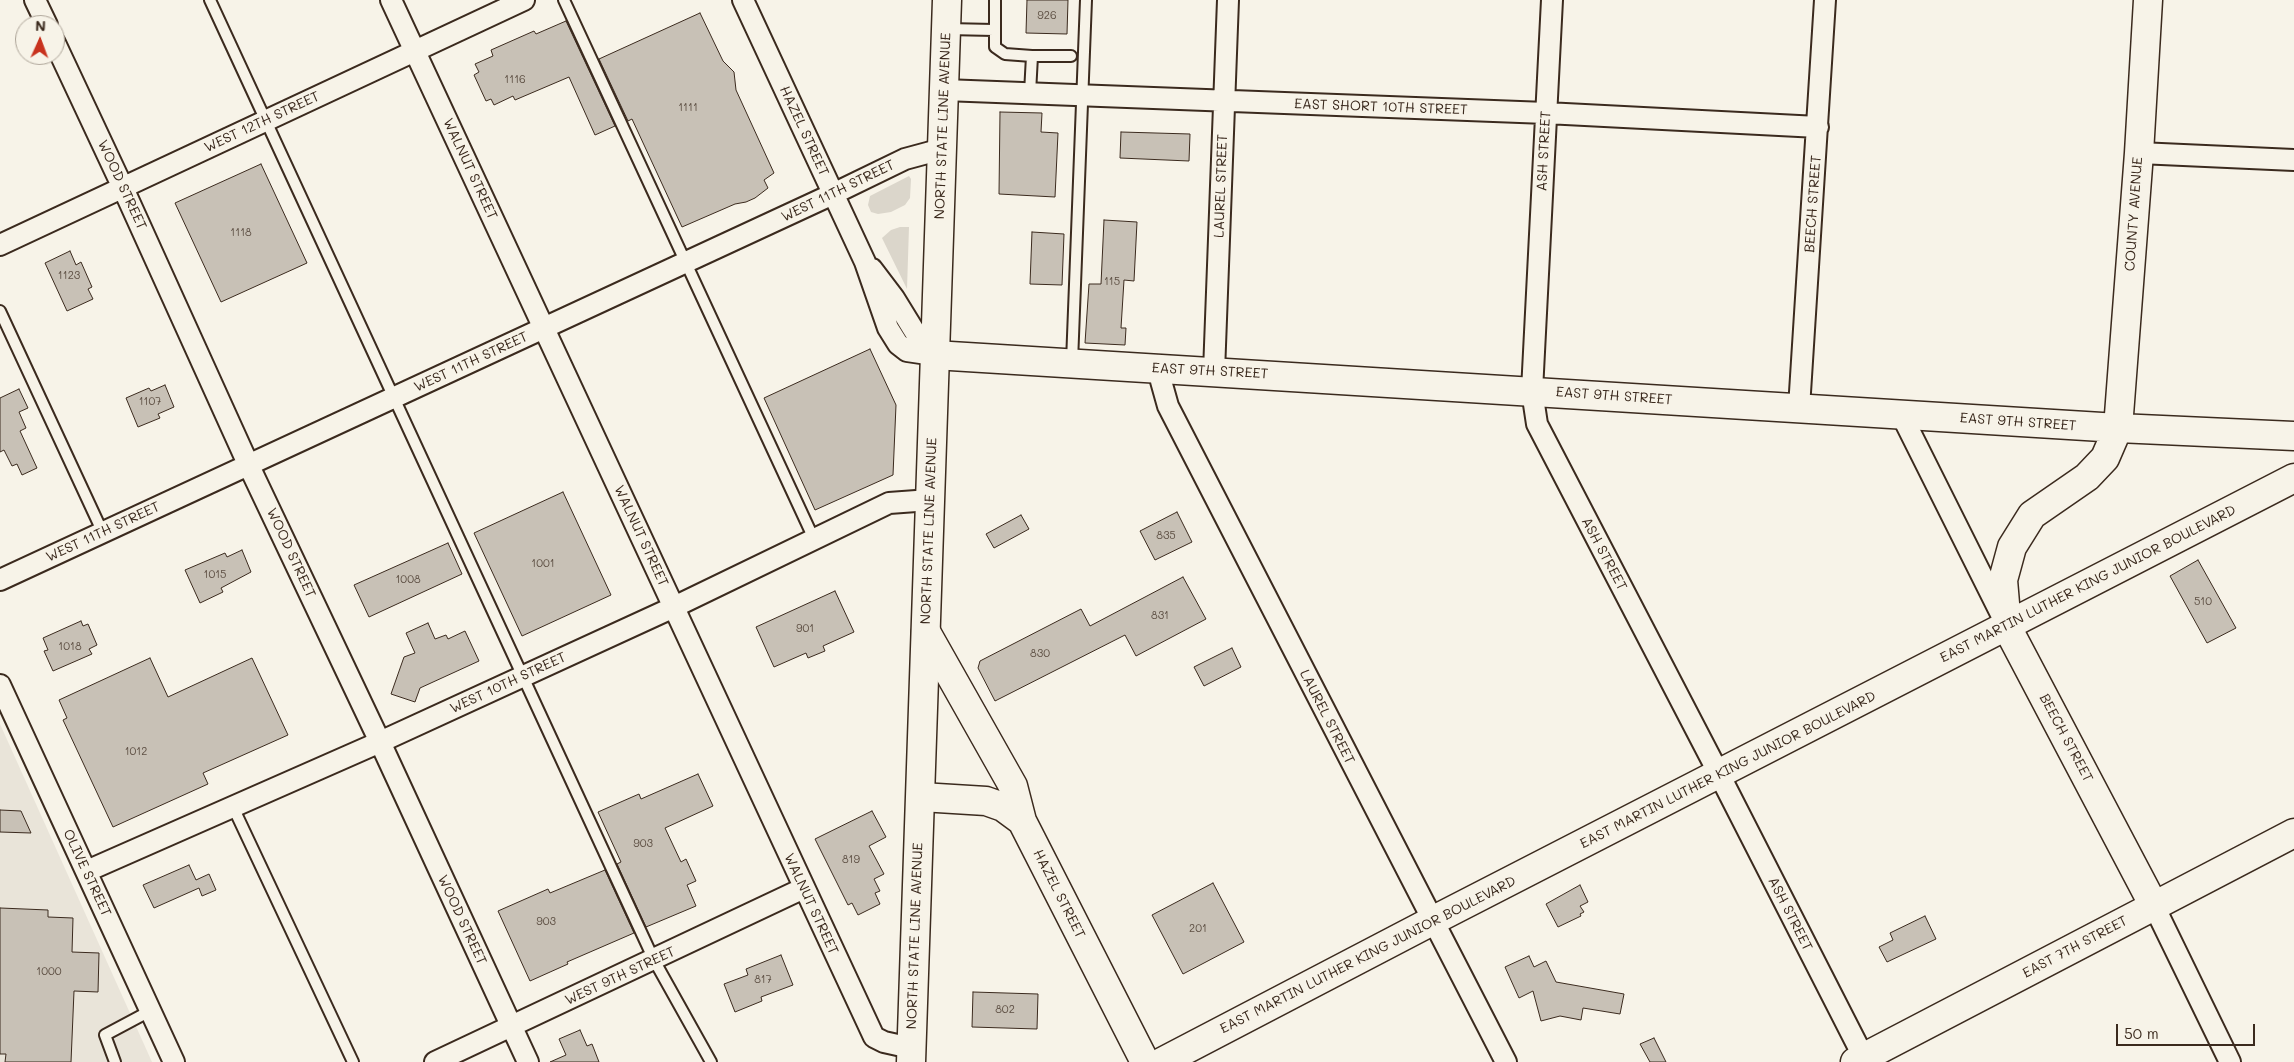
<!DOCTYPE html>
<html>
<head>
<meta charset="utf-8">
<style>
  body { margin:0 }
  #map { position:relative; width:2294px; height:1062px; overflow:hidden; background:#f7f3e8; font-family:Mali,sans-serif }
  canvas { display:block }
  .north { position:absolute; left:15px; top:15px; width:50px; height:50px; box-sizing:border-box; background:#f7f3e8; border:1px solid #aca397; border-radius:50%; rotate:2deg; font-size:14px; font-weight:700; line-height:20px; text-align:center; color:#3b2a1e }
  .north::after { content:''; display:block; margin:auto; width:18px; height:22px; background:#c8321e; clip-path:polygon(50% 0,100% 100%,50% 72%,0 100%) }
  .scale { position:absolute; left:2116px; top:1024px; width:139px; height:22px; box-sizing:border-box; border:2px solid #3b2a1e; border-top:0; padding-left:6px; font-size:15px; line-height:18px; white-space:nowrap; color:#3b2a1e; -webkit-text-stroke:4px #f7f3e8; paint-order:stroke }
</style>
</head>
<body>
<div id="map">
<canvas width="2294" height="1062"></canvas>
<div class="north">N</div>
<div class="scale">50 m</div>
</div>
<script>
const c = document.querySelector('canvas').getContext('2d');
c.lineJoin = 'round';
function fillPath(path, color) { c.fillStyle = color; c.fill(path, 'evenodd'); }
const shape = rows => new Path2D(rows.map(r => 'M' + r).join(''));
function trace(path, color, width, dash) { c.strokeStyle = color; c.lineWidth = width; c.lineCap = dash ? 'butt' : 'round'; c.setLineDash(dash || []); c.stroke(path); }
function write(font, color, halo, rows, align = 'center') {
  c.font = font + ' Mali,sans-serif'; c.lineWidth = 5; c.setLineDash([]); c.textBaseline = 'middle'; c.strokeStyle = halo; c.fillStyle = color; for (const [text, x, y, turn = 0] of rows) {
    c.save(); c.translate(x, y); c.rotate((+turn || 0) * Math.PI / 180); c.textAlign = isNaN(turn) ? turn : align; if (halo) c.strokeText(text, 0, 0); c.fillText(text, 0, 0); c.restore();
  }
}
fillPath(shape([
  [0,724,152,1062,0,1062]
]), '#e9e4d9');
fillPath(shape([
  [909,176,911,179,910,198,905,205,891,212,878,214,871,212,868,205,870,196],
  [900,227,909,227,907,289,882,238,891,230]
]), '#dbd6cb');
const building = shape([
  [1027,0,1068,0,1067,34,1026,33,1027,0],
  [700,13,723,61,734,72,736,90,774,173,764,180,768,188,755,198,746,202,735,204,682,227,632,119,628,121,599,59,700,13],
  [566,21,615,126,595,135,569,77,515,100,513,96,494,105,491,99,486,101,474,75,479,72,475,64,493,56,491,50,534,31,536,34,566,21],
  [1000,112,1042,113,1041,132,1058,133,1055,197,999,194,1000,112],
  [1121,132,1190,134,1189,161,1120,158,1121,132],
  [261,164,307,263,221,302,175,203,261,164],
  [1104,220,1137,222,1134,281,1124,280,1121,328,1126,328,1125,345,1085,343,1089,284,1101,284,1104,220],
  [1032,232,1064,234,1062,285,1030,284,1032,232],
  [70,251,76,265,81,262,92,287,88,289,93,299,67,311,45,263,70,251],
  [870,349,896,405,893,475,815,510,764,398,870,349],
  [165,385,174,407,158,414,160,418,138,427,126,398,149,388,151,391,165,385],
  [19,389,28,408,19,412,26,428,20,431,37,468,22,475,17,464,12,466,4,450,0,452,0,398,19,389],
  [563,492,611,595,522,636,474,533,563,492],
  [1177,512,1192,542,1155,560,1140,531,1177,512],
  [1021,515,1029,529,994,548,986,534,1021,515],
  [448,543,462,574,369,617,354,585,448,543],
  [242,550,251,572,221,588,223,592,200,603,185,570,225,553,227,557,242,550],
  [2198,560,2236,628,2207,643,2170,576,2198,560],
  [1183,577,1206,619,1136,656,1125,635,995,701,978,668,980,661,1081,609,1090,626,1183,577],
  [835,591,854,632,823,646,825,651,808,658,806,653,774,667,756,627,835,591],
  [81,621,83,626,88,624,97,645,89,649,92,654,53,671,44,651,48,650,43,638,81,621],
  [428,623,435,639,446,635,448,639,465,631,479,661,420,688,415,702,391,694,404,657,415,653,406,633,428,623],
  [1232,648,1241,667,1204,686,1194,667,1232,648],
  [150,658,168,697,252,658,288,735,203,773,208,784,113,827,63,720,67,718,59,700,150,658],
  [698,774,713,806,665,828,681,862,686,859,696,881,687,885,696,906,646,927,617,864,621,862,598,812,639,794,641,799,698,774],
  [0,810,21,811,31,833,0,832,0,810],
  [872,811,886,837,869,846,884,874,874,879,880,891,875,893,880,904,858,915,852,903,848,905,815,839,872,811],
  [189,865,196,880,209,874,216,890,202,896,199,888,154,908,143,885,189,865],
  [605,870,634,933,567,962,568,964,530,981,498,911,548,889,550,893,605,870],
  [1213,883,1244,942,1183,974,1152,915,1213,883],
  [1580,885,1588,902,1580,906,1584,912,1580,914,1581,916,1558,927,1546,904,1580,885],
  [0,908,48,910,48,917,73,918,72,952,99,953,98,992,74,991,71,1062,5,1062,6,1054,0,1054,0,908],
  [1925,916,1936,939,1887,962,1879,947,1893,940,1890,933,1925,916],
  [781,955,793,985,761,997,762,1001,735,1012,724,984,748,975,746,969,781,955],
  [1529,956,1534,967,1546,961,1556,982,1624,994,1620,1014,1583,1008,1581,1020,1560,1016,1541,1021,1533,991,1519,998,1505,967,1529,956],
  [973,992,1038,994,1037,1029,972,1027,973,992],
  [580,1030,587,1046,592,1044,599,1062,550,1062,566,1055,559,1039,580,1030],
  [1654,1038,1666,1062,1650,1062,1640,1044,1654,1038]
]);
fillPath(building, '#c8c1b6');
trace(building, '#3b2a1e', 1);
const lane = shape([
  [210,0,654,960,711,1062],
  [564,0,814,539],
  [995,0,995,47,1005,54,1032,56],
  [947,29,994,30],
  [1030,93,1032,56,1071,56],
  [0,311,103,533],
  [1072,362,1086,0],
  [233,807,353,1062],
  [115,1062,105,1035,150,1011]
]);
const street = shape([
  [35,0,47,25],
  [391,0,874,1037,884,1042,911,1048],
  [743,0,865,262,888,328,898,344,907,351,934,355],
  [1552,0,1532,391,1537,424,1719,774,1866,1062],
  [55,43,123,188,249,466,380,742,528,1062],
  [944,90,1546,113,1818,127],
  [2139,153,2294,160],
  [0,245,524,0],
  [872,269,894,298,918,337,934,355],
  [1161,369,1161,381,1168,406,1506,1062],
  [1214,372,1228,0],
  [1799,408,1825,0],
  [1901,414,2002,616],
  [0,580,833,194,905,159,942,149],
  [0,685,174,1062],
  [87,871,380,742,674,607,889,503,930,500],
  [2154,906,2230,1062],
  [435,1062,804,888]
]);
const secondary = shape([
  [2148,0,2139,153,2118,428,2105,458,2087,477,2032,515,2012,547,2003,580,2007,627,2154,906],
  [934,355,2118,428,2294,436],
  [926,632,1013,786,1022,821],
  [921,797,986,801,1003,807,1022,821,1145,1062]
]);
const primary = shape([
  [911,1062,947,0],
  [1162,1062,1432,921,2294,478],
  [1855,1062,2294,833]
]);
trace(lane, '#3b2a1e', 14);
trace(street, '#3b2a1e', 24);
trace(secondary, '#3b2a1e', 31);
trace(primary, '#3b2a1e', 31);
trace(lane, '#f7f3e8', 10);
trace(street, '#f7f3e8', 20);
trace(secondary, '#f7f3e8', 28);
trace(primary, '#f7f3e8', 28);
write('11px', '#5e5044', null, [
  ["926",1047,16],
  ["1116",515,80],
  ["1111",688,108],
  ["1118",241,233],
  ["1123",69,276],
  ["115",1112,282],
  ["1107",150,402],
  ["835",1166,536],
  ["1001",543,564],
  ["1015",215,575],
  ["1008",408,580],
  ["510",2203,602],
  ["831",1160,616],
  ["901",805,629],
  ["1018",70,647],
  ["830",1040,654],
  ["1012",136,752],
  ["903",643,844],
  ["819",851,860],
  ["903",546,922],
  ["201",1198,929],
  ["1000",49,972],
  ["817",763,980],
  ["802",1005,1010]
]);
write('14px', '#3b2a1e', '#f7f3e8', [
  ["EAST SHORT 10TH STREET",1381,107,2],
  ["WEST 12TH STREET",262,122,-25],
  ["NORTH STATE LINE AVENUE",943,126,-88],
  ["HAZEL STREET",804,131,65],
  ["ASH STREET",1544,151,-87],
  ["WALNUT STREET",470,169,65],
  ["WOOD STREET",122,185,65],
  ["LAUREL STREET",1221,186,-88],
  ["WEST 11TH STREET",838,191,-26],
  ["BEECH STREET",1813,204,-86],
  ["COUNTY AVENUE",2134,214,-86],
  ["WEST 11TH STREET",471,362,-25],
  ["EAST 9TH STREET",1210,371,3],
  ["EAST 9TH STREET",1614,396,4],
  ["EAST 9TH STREET",2018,422,4],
  ["NORTH STATE LINE AVENUE",929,531,-88],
  ["WEST 11TH STREET",103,532,-25],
  ["WALNUT STREET",641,536,65],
  ["WOOD STREET",291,553,65],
  ["ASH STREET",1604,554,62],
  ["EAST MARTIN LUTHER KING JUNIOR BOULEVARD",2088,584,-27],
  ["WEST 10TH STREET",508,683,-25],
  ["LAUREL STREET",1327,717,63],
  ["BEECH STREET",2066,738,62],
  ["EAST MARTIN LUTHER KING JUNIOR BOULEVARD",1728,770,-27],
  ["OLIVE STREET",87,873,65],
  ["HAZEL STREET",1059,894,63],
  ["WALNUT STREET",811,904,65],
  ["ASH STREET",1790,914,63],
  ["WOOD STREET",462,920,65],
  ["NORTH STATE LINE AVENUE",915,936,-88],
  ["EAST 7TH STREET",2075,947,-28],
  ["EAST MARTIN LUTHER KING JUNIOR BOULEVARD",1368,955,-27],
  ["WEST 9TH STREET",620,976,-25]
]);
</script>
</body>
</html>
